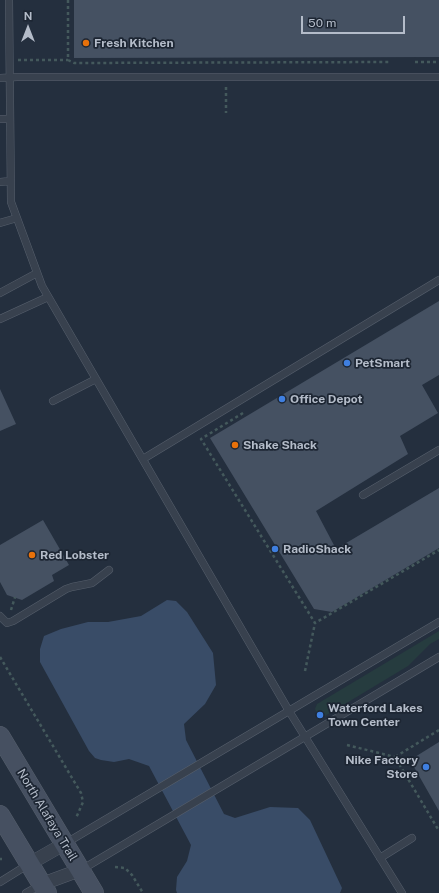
<!DOCTYPE html>
<html>
<head>
<meta charset="utf-8">
<style>
  body { margin:0 }
  #map { position:relative; width:439px; height:893px; overflow:hidden; background:#242f3e; font-family:"Public Sans",sans-serif }
  canvas { display:block }
  .north { position:absolute; left:8px; top:8px; width:40px; height:40px; -webkit-text-stroke:3px #1d2633; paint-order:stroke; rotate:0deg; font-size:11px; font-weight:700; line-height:16px; text-align:center; color:#b4bcc9 }
  .north::after { content:''; display:block; margin:auto; width:14px; height:18px; background:#b4bcc9; clip-path:polygon(50% 0,100% 100%,50% 72%,0 100%) }
  .scale { position:absolute; left:301px; top:16px; width:104px; height:18px; box-sizing:border-box; border:2px solid #b4bcc9; border-top:0; padding-left:5px; font-size:12px; line-height:14px; white-space:nowrap; color:#b4bcc9; -webkit-text-stroke:3px #1d2633; paint-order:stroke }
</style>
</head>
<body>
<div id="map">
<canvas width="439" height="893"></canvas>
<div class="north">N</div>
<div class="scale">50 m</div>
</div>
<script>
const c = document.querySelector('canvas').getContext('2d');
c.lineJoin = 'round';
function fillPath(path, color) { c.fillStyle = color; c.fill(path, 'evenodd'); }
const shape = rows => new Path2D(rows.map(r => 'M' + r).join(''));
function trace(path, color, width, dash) { c.strokeStyle = color; c.lineWidth = width; c.lineCap = dash ? 'butt' : 'round'; c.setLineDash(dash || []); c.stroke(path); }
function write(font, color, halo, rows, align = 'center') {
  c.font = font + ' "Public Sans",sans-serif'; c.lineWidth = 3.5; c.setLineDash([]); c.textBaseline = 'middle'; c.strokeStyle = halo; c.fillStyle = color; for (const [text, x, y, turn = 0] of rows) {
    c.save(); c.translate(x, y); c.rotate((+turn || 0) * Math.PI / 180); c.textAlign = isNaN(turn) ? turn : align; if (halo) c.strokeText(text, 0, 0); c.fillText(text, 0, 0); c.restore();
  }
}
fillPath(shape([
  [439,631,439,639,430,644,408,666,325,716,317,713,315,709,317,704]
]), '#263c3f');
fillPath(shape([
  [167,600,176,601,187,612,213,653,216,685,205,704,184,724,186,740,224,814,235,818,270,807,298,808,310,820,342,888,340,893,177,893,176,890,177,877,187,861,191,845,149,766,129,759,114,762,101,760,95,758,89,751,40,662,40,649,44,636,61,629,88,622,108,622,141,616]
]), '#394c67');
fillPath(shape([
  [74,0,439,0,439,57,74,58],
  [439,301,439,375,422,385,438,413,400,436,408,454,316,511,336,549,439,488,439,548,332,612,314,609,210,438],
  [0,389,16,424,0,431],
  [43,520,69,565,52,575,54,581,22,600,7,595,0,582,0,545],
  [439,742,439,811,410,760]
]), '#455162');
const service = shape([
  [9,0,11,202,42,286,289,711,402,893],
  [0,78,17,77,439,77],
  [0,119,10,119],
  [0,182,10,181],
  [0,223,17,218],
  [0,293,37,273],
  [0,319,48,297],
  [53,401,96,379],
  [143,459,439,280],
  [363,495,439,450],
  [0,616,7,623,13,621,66,589,72,587,92,583,109,570],
  [66,843,439,622],
  [380,858,412,838],
  [81,870,439,657],
  [0,882,29,864],
  [26,893,42,884]
]);
const minor = shape([
  [29,864,64,844],
  [42,884,80,870]
]);
const secondary = shape([
  [0,736,94,893],
  [0,815,47,893]
]);
trace(service, '#565f6c', 8);
trace(minor, '#565f6c', 14);
trace(secondary, '#565f6c', 20);
trace(shape([
  [68,0,68,60,74,63,390,62],
  [18,60,68,60],
  [415,62,439,62],
  [226,87,226,113],
  [243,413,201,439,315,623,439,550],
  [11,610,15,597],
  [0,657,81,793,83,802,76,818],
  [305,671,315,623],
  [439,730,395,757,439,831],
  [347,745,395,757],
  [0,859,2,859],
  [115,867,125,868,132,875,143,893]
]), '#44595c', 2.5, [3, 3]);
trace(service, '#38414e', 7);
trace(minor, '#38414e', 13);
trace(secondary, '#465061', 19);
for (const [x, y, r, color] of [
  [86,43,4,"#e8710a"],
  [347,363,4,"#3f7fe0"],
  [282,399,4,"#3f7fe0"],
  [235,445,4,"#e8710a"],
  [275,549,4,"#3f7fe0"],
  [32,555,4,"#e8710a"],
  [320,715,4,"#3f7fe0"],
  [426,767,4,"#3f7fe0"]
]) { const dot = new Path2D(); dot.arc(x, y, r, 0, 2 * Math.PI); c.fillStyle = color; c.fill(dot); trace(dot, '#1d2633', 1.5); }
write('bold 12px', '#b4bcc9', '#1d2633', [
  ["Fresh Kitchen",94,43],
  ["PetSmart",355,363],
  ["Office Depot",290,399],
  ["Shake Shack",243,445],
  ["RadioShack",283,549],
  ["Red Lobster",40,555],
  ["Waterford Lakes",328,708],
  ["Town Center",328,722],
  ["Nike Factory",418,760,"right"],
  ["Store",418,774,"right"]
], 'left');
write('12px', '#b4bcc9', '#1d2633', [
  ["North Alafaya Trail",47,815,59]
]);
</script>
</body>
</html>
